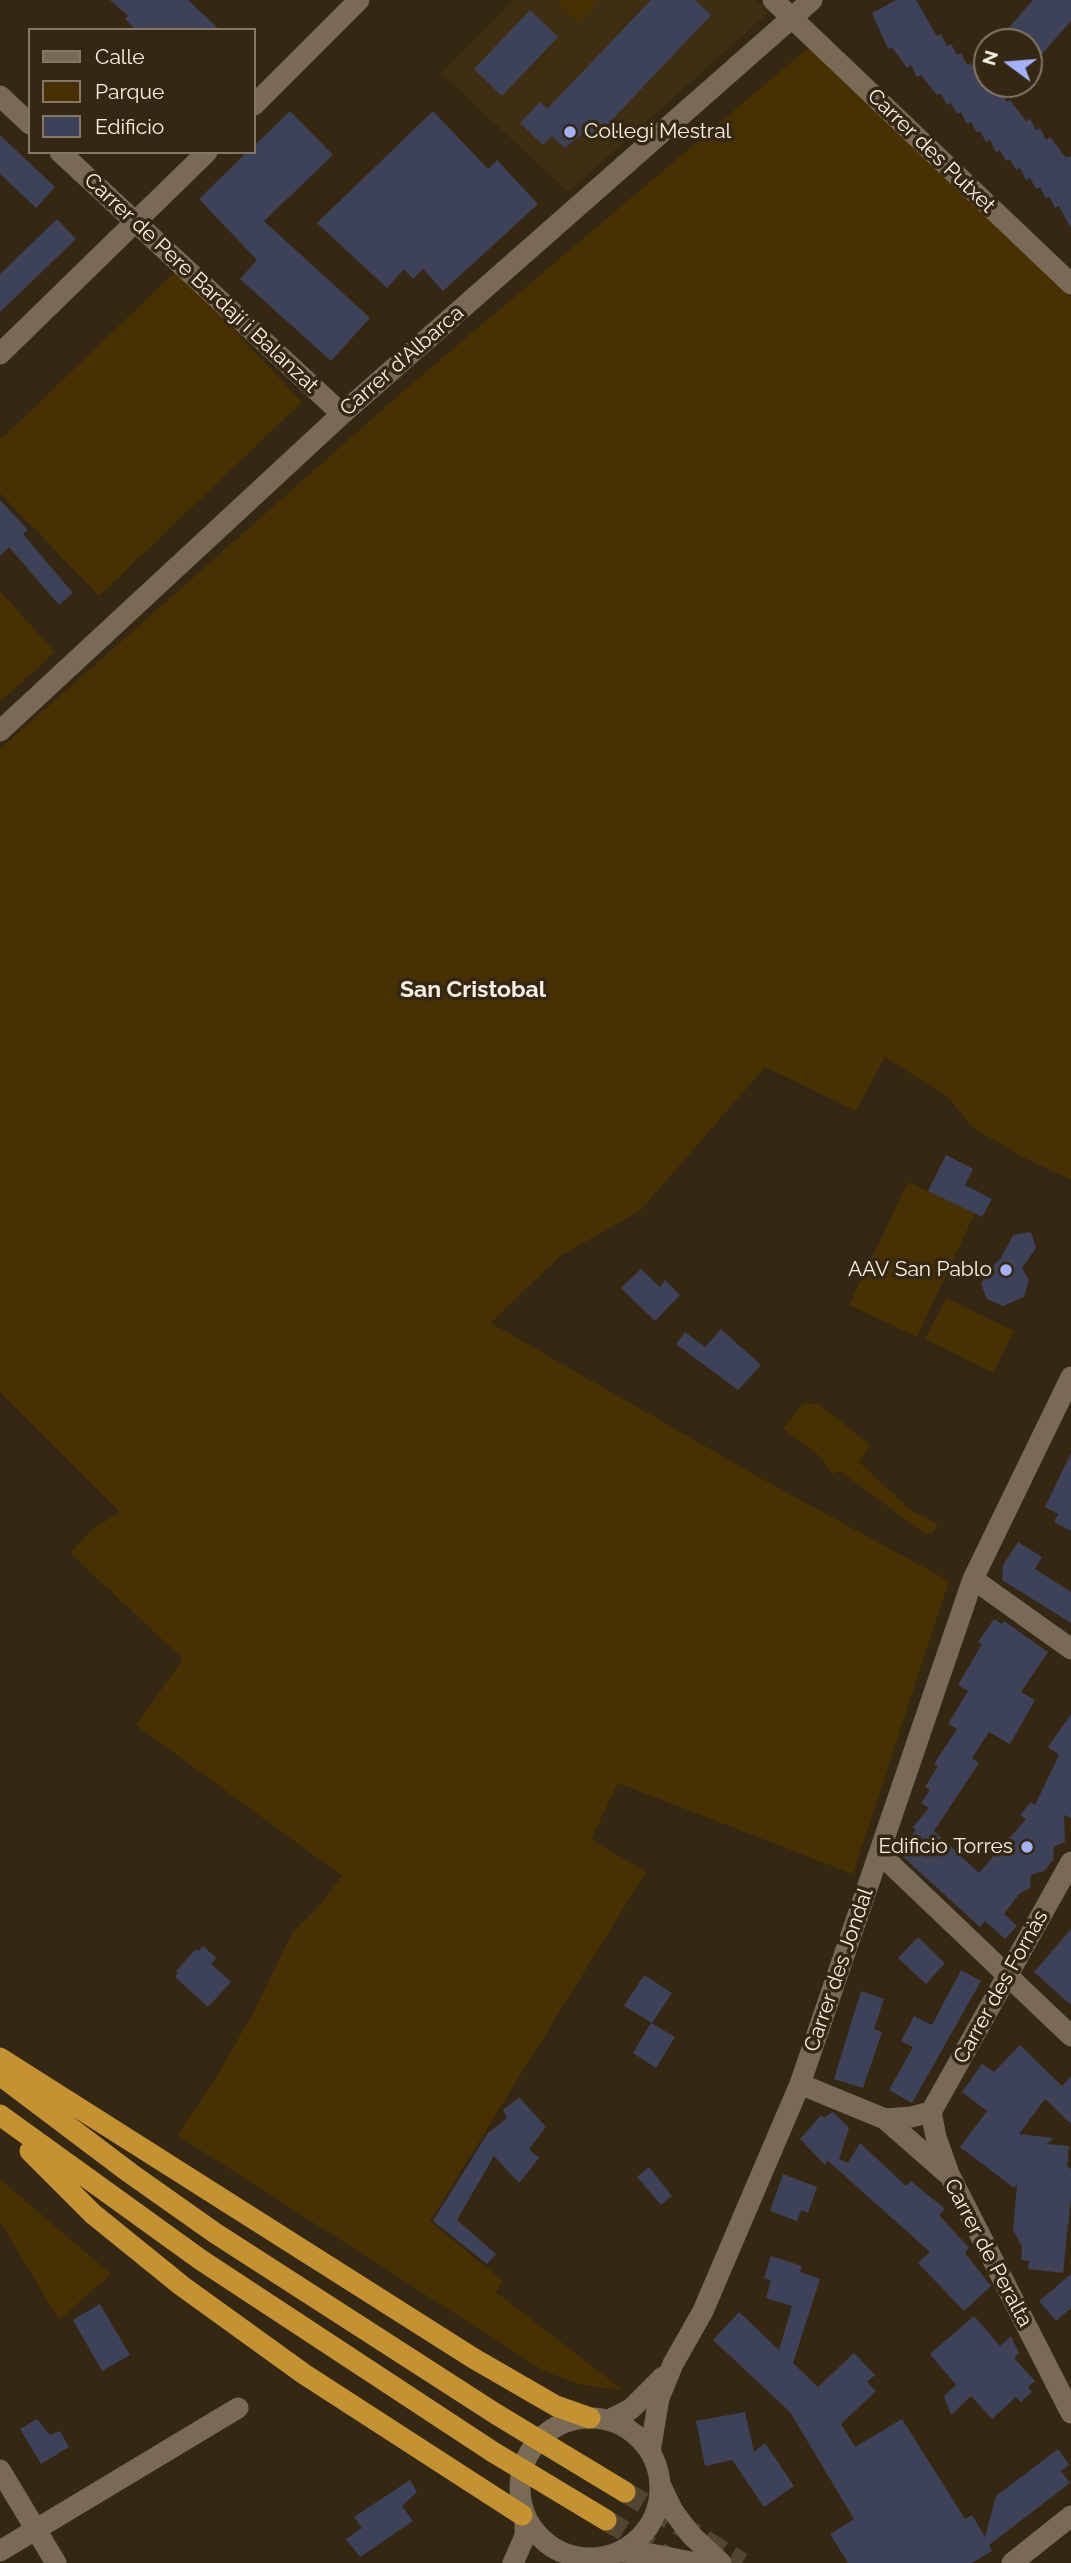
<!DOCTYPE html>
<html>
<head>
<meta charset="utf-8">
<style>
  body { margin:0 }
  #map { position:relative; width:1071px; height:2563px; overflow:hidden; background:#342813; font-family:Raleway,sans-serif }
  canvas { display:block }
  .legend { position:absolute; left:28px; top:28px; width:228px; height:126px; box-sizing:border-box; background:#342813; border:2px solid #837867; margin:0; padding:9px 12px; list-style:none; font-size:21px; color:#f9f1e4 }
  .legend li { display:flex; align-items:center; gap:14px; height:35px }
  .legend b { width:35px; border:2px solid #837867 }
  .north { position:absolute; left:973px; top:28px; width:70px; height:70px; box-sizing:border-box; background:#342813; border:2px solid #837867; border-radius:50%; rotate:286deg; font-size:19px; font-weight:700; line-height:28px; text-align:center; color:#f9f1e4 }
  .north::after { content:''; display:block; margin:auto; width:24px; height:32px; background:#a6b1fc; clip-path:polygon(50% 0,100% 100%,50% 72%,0 100%) }
</style>
</head>
<body>
<div id="map">
<canvas width="1071" height="2563"></canvas>
<ul class="legend">
<li><b style="height:9px;background:#786a54"></b>Calle</li>
<li><b style="height:19px;background:#473001"></b>Parque</li>
<li><b style="height:19px;background:#3e4258"></b>Edificio</li>
</ul>
<div class="north">N</div>
</div>
<script>
const c = document.querySelector('canvas').getContext('2d');
c.lineJoin = 'round';
function fillPath(path, color) { c.fillStyle = color; c.fill(path, 'evenodd'); }
const shape = rows => new Path2D(rows.map(r => 'M' + r).join(''));
function trace(path, color, width, dash) { c.strokeStyle = color; c.lineWidth = width; c.lineCap = dash ? 'butt' : 'round'; c.setLineDash(dash || []); c.stroke(path); }
function write(font, color, halo, rows, align = 'center') {
  c.font = font + ' Raleway,sans-serif'; c.lineWidth = 7; c.setLineDash([]); c.textBaseline = 'middle'; c.strokeStyle = halo; c.fillStyle = color; for (const [text, x, y, turn = 0] of rows) {
    c.save(); c.translate(x, y); c.rotate((+turn || 0) * Math.PI / 180); c.textAlign = isNaN(turn) ? turn : align; if (halo) c.strokeText(text, 0, 0); c.fillText(text, 0, 0); c.restore();
  }
}
fillPath(shape([
  [510,0,756,0,769,12,568,192,441,73,512,3]
]), '#3e2e12');
fillPath(shape([
  [562,0,599,0,578,23,558,4],
  [809,47,1071,297,1071,1180,1020,1156,971,1126,949,1098,885,1057,856,1111,765,1067,640,1211,560,1256,491,1323,764,1480,949,1581,853,1874,618,1783,591,1839,646,1872,430,2221,503,2281,496,2292,623,2390,582,2385,544,2371,177,2135,215,2079,253,2013,292,1933,317,1908,342,1876,136,1725,183,1659,70,1553,93,1529,120,1512,0,1392,0,749,401,393],
  [177,270,302,402,99,596,0,493,0,440],
  [0,591,55,652,0,702],
  [908,1182,975,1213,917,1337,849,1305],
  [946,1298,1014,1331,993,1373,925,1339],
  [803,1404,819,1404,870,1445,859,1462,912,1511,938,1524,932,1534,925,1534,840,1471,832,1474,822,1458,783,1429],
  [0,2179,111,2274,59,2320,0,2222]
]), '#473001');
fillPath(shape([
  [110,0,188,0,220,30,136,30,125,19,128,16],
  [651,0,695,0,711,15,592,141,583,133,565,148,552,136,543,145,520,123,540,102,547,109],
  [896,0,916,0,937,36,941,34,947,46,951,44,957,55,961,53,967,65,971,63,977,74,981,72,996,93,1001,91,1007,102,1010,100,1026,121,1030,119,1036,130,1040,128,1046,140,1050,137,1066,158,1071,156,1071,228,1059,206,1055,208,1049,196,1046,199,1040,187,1036,189,1030,178,1026,180,1020,168,1016,170,1010,159,1006,161,1000,150,996,152,990,140,986,142,980,131,977,133,971,122,967,124,961,112,957,114,951,103,947,105,941,94,937,95,921,75,917,77,911,65,907,68,892,47,888,49,872,13],
  [1033,0,1071,0,1071,21,1029,69,1029,42,996,42],
  [530,10,558,37,502,96,474,69],
  [290,111,333,155,264,221,370,318,331,361,240,279,257,260,199,199,247,152,254,152,254,146],
  [433,111,488,169,497,160,538,204,443,291,423,269,413,279,404,269,387,288,317,223],
  [0,135,55,187,36,208,0,174],
  [57,219,76,239,0,312,0,274],
  [0,500,28,530,23,534,73,593,59,605,9,547,0,556],
  [946,1155,973,1169,965,1185,992,1199,982,1217,928,1191],
  [1031,1232,1036,1248,1022,1268,1029,1280,1024,1297,1003,1306,987,1299,981,1284,986,1273,1001,1258,1013,1235],
  [641,1269,660,1287,665,1280,680,1295,655,1321,621,1288],
  [721,1329,761,1365,738,1390,676,1344,685,1332,705,1347],
  [1071,1453,1071,1531,1054,1522,1058,1514,1045,1507],
  [1018,1542,1042,1557,1035,1569,1071,1592,1071,1623,1002,1580,1003,1565],
  [994,1619,1002,1624,1004,1621,1048,1652,1021,1692,1035,1700,1010,1744,989,1732,972,1758,979,1763,934,1831,979,1873,1026,1819,1020,1815,1031,1802,1035,1805,1059,1755,1048,1747,1071,1714,1071,1818,1064,1815,1065,1842,1054,1847,1053,1860,1044,1871,1031,1875,1030,1888,1020,1893,1004,1914,1017,1926,1005,1939,985,1921,980,1927,901,1855,911,1844,907,1840,916,1830,913,1827,929,1808,921,1803,930,1790,925,1787,938,1766,934,1764,957,1729,948,1724,968,1691,958,1685,982,1644,978,1642],
  [1071,1929,1071,2005,1034,1972],
  [918,1937,945,1963,926,1984,898,1958],
  [203,1946,216,1958,211,1964,231,1982,208,2007,175,1977,178,1973,176,1971,196,1949,198,1951],
  [961,1970,981,1981,912,2103,889,2090,913,2047,901,2041,914,2016,932,2025],
  [644,1975,672,1993,652,2023,624,2006],
  [861,1991,884,1999,874,2029,882,2032,863,2088,834,2079],
  [651,2023,675,2037,656,2068,633,2053],
  [1020,2045,1062,2086,1071,2076,1071,2124,1045,2099,1019,2134,1053,2138,1047,2144,1069,2146,1067,2166,1071,2169,1071,2197,1063,2273,1028,2269,1029,2261,1021,2260,1022,2247,1013,2230,1017,2184,1014,2188,960,2147,987,2111,962,2092,982,2064,994,2072],
  [519,2097,546,2127,529,2149,539,2158,519,2183,494,2156,457,2220,496,2254,487,2264,433,2221,488,2133,507,2118,503,2110],
  [833,2112,849,2128,839,2159,848,2163,860,2143,906,2186,911,2181,945,2209,939,2215,969,2248,965,2253,991,2286,964,2311,918,2263,930,2252,827,2160,825,2165,800,2139,821,2115,824,2118],
  [649,2167,672,2196,661,2205,637,2177],
  [783,2174,817,2187,808,2213,801,2210,797,2221,770,2211],
  [771,2256,802,2266,800,2272,820,2279,793,2363,818,2387,854,2353,875,2375,867,2382,876,2391,841,2424,855,2447,902,2419,965,2519,972,2515,985,2537,996,2496,1058,2449,1069,2465,1061,2471,1070,2483,989,2545,992,2551,972,2563,848,2563,830,2534,854,2519,790,2412,713,2340,739,2312,779,2350,792,2306,766,2298,771,2281,764,2278],
  [1071,2274,1071,2308,1056,2321,1039,2301],
  [100,2304,130,2355,102,2371,73,2320],
  [974,2316,1000,2346,1011,2336,1019,2353,1014,2358,1035,2381,1028,2387,1032,2392,1021,2402,1016,2397,992,2419,971,2396,951,2415,944,2396,956,2385,930,2354],
  [745,2412,754,2452,765,2443,794,2486,764,2507,732,2460,705,2466,696,2421],
  [37,2419,50,2435,60,2431,69,2447,41,2464,20,2429],
  [410,2480,417,2492,402,2506,413,2521,360,2557,346,2539,362,2528,354,2517]
]), '#3e4258');
trace(shape([
  [625,2492,742,2563],
  [606,2520,667,2557]
]), '#524632', 21, [21, 10]);
trace(shape([
  [773,0,1071,284],
  [0,96,30,124],
  [254,105,359,0],
  [60,152,342,414],
  [0,354,207,152],
  [0,731,342,414,812,0],
  [973,1579,1071,1649],
  [879,1853,1071,2036],
  [800,2084,885,2119,950,2176,1071,2413],
  [885,2119,911,2117,931,2112],
  [949,2174,936,2137,931,2112,1071,1862],
  '520 2488a70 70 0 1 1 140 0a70 70 0 1 1-140 0Z',
  [609,2420,631,2409,663,2377],
  [650,2452,659,2398,673,2364,703,2311,800,2084,973,1579,1071,1377],
  [0,2470,56,2563],
  [660,2484,673,2511,691,2535,721,2563],
  [0,2551,238,2408],
  [619,2552,651,2554,696,2563],
  [513,2563,525,2536,525,2520],
  [1012,2563,1071,2516]
]), '#786a54', 21);
trace(shape([
  [0,2058,473,2358,556,2406,590,2418],
  [0,2075,130,2173,215,2233,496,2414,625,2492],
  [0,2115,201,2260,493,2452,606,2520],
  [30,2151,93,2214,182,2286,304,2374,522,2515]
]), '#c59232', 21);
for (const [x, y, r, color] of [
  [570,132,7,"#a6b1fc"],
  [1006,1270,7,"#a6b1fc"],
  [1027,1847,7,"#a6b1fc"]
]) { const dot = new Path2D(); dot.arc(x, y, r, 0, 2 * Math.PI); c.fillStyle = color; c.fill(dot); trace(dot, '#342813', 2.5); }
write('21px', '#f9f1e4', '#342813', [
  ["Col·legi Mestral",584,132,"left"],
  ["AAV San Pablo",992,1270],
  ["Edificio Torres",1013,1847]
], 'right');
write('21px', '#f9f1e4', '#342813', [
  ["Carrer des Putxet",931,151,44],
  ["Carrer de Pere Bardají i Balanzat",201,283,43],
  ["Carrer d'Albarca",402,361,-41],
  ["Carrer des Jondal",839,1970,-71],
  ["Carrer des Fornàs",1001,1987,-61],
  ["Carrer de Peralta",988,2253,62]
]);
write('bold 23px', '#f9f1e4', '#342813', [
  ["San Cristobal",473,990]
]);
</script>
</body>
</html>
